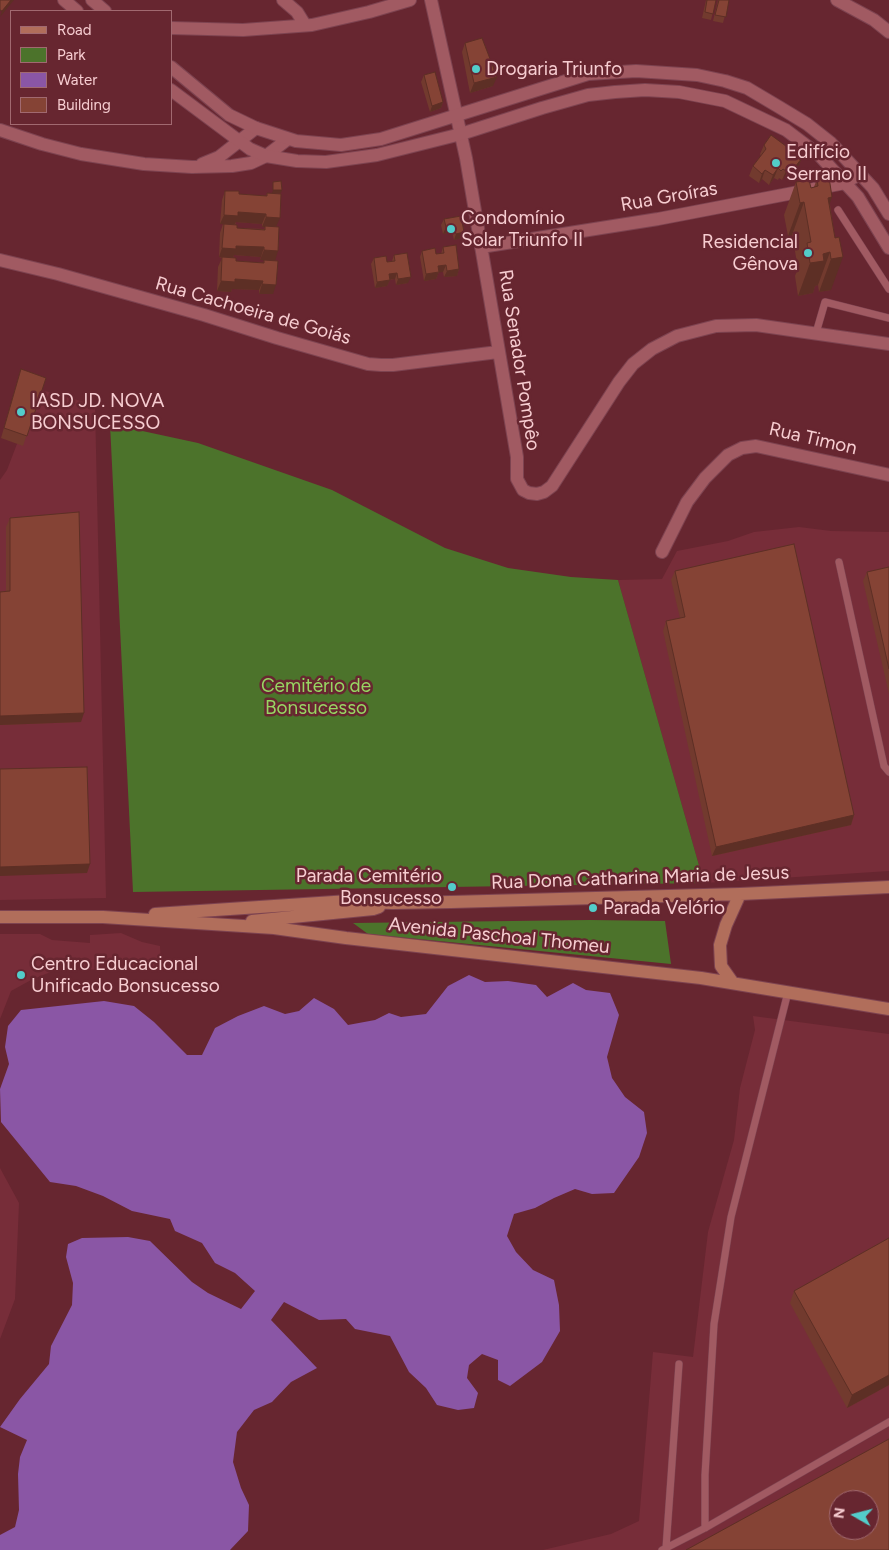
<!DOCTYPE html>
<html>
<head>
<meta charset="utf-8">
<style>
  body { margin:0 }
  #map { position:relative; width:889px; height:1550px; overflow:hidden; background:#672630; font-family:Figtree,sans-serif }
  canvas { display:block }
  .legend { position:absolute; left:10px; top:10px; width:162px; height:115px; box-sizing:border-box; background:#672630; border:1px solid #a16970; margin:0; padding:6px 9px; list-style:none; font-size:15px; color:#f7cdd1 }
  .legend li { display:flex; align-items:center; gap:10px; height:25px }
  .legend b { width:25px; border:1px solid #a16970 }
  .north { position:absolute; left:829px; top:1490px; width:50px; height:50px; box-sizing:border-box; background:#672630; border:1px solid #a16970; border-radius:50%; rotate:278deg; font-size:14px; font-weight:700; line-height:20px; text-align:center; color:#f7cdd1 }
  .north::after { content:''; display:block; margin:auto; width:18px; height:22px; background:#53cdca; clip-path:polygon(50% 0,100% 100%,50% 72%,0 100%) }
</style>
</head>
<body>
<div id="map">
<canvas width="889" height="1550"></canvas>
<ul class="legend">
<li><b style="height:6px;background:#b16e5b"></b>Road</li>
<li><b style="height:14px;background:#4c732b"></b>Park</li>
<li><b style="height:14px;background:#8a56a5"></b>Water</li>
<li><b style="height:14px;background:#854335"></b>Building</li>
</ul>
<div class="north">N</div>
</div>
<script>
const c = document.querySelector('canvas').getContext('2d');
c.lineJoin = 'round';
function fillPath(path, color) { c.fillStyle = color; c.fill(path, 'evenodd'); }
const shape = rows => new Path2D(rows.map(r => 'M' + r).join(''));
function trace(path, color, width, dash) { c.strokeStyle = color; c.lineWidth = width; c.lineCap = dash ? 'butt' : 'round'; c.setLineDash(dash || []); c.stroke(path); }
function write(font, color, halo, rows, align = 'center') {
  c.font = font + ' Figtree,sans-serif'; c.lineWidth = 5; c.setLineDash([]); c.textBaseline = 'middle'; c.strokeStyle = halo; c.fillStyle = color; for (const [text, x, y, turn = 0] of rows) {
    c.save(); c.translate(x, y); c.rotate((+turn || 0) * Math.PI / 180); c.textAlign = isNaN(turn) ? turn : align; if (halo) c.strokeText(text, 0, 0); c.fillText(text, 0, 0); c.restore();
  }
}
fillPath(shape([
  [38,389,95,405,106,898,0,900,0,480,7,470],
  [799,527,831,531,889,532,889,871,704,883,618,580,662,579,677,551,728,541,754,532],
  [121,933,142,942,160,946,161,967,53,971,31,980,11,991,0,1019,0,934,40,934,52,940,90,943,90,935],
  [753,1016,889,1034,889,1550,543,1550,611,1534,639,1521,653,1352,693,1357,708,1232,734,1140,740,1088,755,1030],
  [839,1500,869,1500,869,1530,839,1530],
  [0,1168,19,1203,15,1299,0,1339]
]), '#772d39');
fillPath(shape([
  [110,424,198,443,332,490,445,548,508,568,571,577,618,580,704,883,133,892],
  [590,920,665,921,671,964,368,934,353,923]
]), '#4c732b');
fillPath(shape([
  [469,975,485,982,508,981,536,985,547,997,573,983,586,990,610,993,619,1015,607,1057,612,1078,625,1097,644,1112,647,1133,639,1157,614,1193,592,1194,575,1189,554,1198,535,1208,514,1214,507,1236,516,1252,533,1270,554,1280,559,1305,560,1331,542,1362,510,1386,498,1380,498,1360,482,1354,469,1365,467,1378,478,1393,474,1408,458,1410,437,1405,426,1388,409,1372,390,1336,355,1329,346,1319,319,1320,284,1302,271,1320,317,1368,291,1382,272,1402,254,1410,237,1432,233,1462,241,1488,249,1505,248,1531,230,1550,0,1550,0,1535,15,1527,19,1510,18,1474,20,1457,27,1440,0,1427,20,1399,49,1364,51,1346,72,1305,73,1283,66,1257,68,1244,82,1238,128,1237,150,1241,192,1282,208,1293,241,1309,255,1291,235,1273,215,1263,202,1243,175,1231,170,1219,132,1211,103,1196,76,1186,50,1182,1,1122,0,1089,9,1064,5,1047,8,1026,21,1010,104,1001,134,1006,154,1022,187,1055,202,1055,215,1028,238,1016,264,1006,285,1014,299,1011,314,998,334,1009,348,1025,375,1020,389,1013,401,1017,426,1014,448,986]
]), '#8a56a5');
const service = shape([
  [838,210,889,289],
  [816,333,825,302,889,318],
  [839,562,884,766,889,772],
  [705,1528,705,1475,714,1324,731,1217,788,992],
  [666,1548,679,1364],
  [662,1550,705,1528,889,1422]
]);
const minor = shape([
  [283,0,297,12,305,25],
  [431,0,466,158,517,457,517,479,523,490,529,493,537,494,544,492,552,486,619,382,633,364,652,349,677,336,716,326,756,325,889,344],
  [837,0,874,20,889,32],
  [171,28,243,30,312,25,369,12,410,0],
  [0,130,42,144,81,154,144,164,192,167,232,166,251,163,266,156,288,139],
  [202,164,219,157,256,128],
  [481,247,658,219,845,183,861,173],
  [0,260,58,274,204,315,277,338,368,364,381,365,393,365,498,352],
  [662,552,687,502,705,478,728,455,742,448,756,446,889,475]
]);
const tertiary = shape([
  [64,0,77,11],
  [92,0,105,11],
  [171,67,229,115,256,128,296,141,341,145,381,139,588,74,636,71,697,75,725,81,747,88,779,107,807,124,831,143,873,188,889,214],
  [171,90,250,149,266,156,297,161,326,162,377,155,461,134,542,108,588,95,615,92,645,90,679,92,725,101,786,130,819,155,858,197,889,248]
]);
const secondary = shape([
  [155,914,349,901,392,903,451,902,740,894,889,887],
  [0,917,103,917,274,928,346,938,701,978,889,1009],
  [252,921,373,909,379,907],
  [733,983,721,966,720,945,726,925,740,894]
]);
trace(service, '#7d4350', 8);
trace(minor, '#7d4350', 14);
trace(tertiary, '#7d4350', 14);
trace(secondary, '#7d4350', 14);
trace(service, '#a15a62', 7);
trace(minor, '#a15a62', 12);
trace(tertiary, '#a15a62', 12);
trace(secondary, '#b16e5b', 12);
fillPath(shape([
  [706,0,716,0,711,20,702,18],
  [718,0,729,0,723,23,713,21],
  [465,43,493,86,470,93,462,52],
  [424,75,443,102,441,108,430,112,421,82],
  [764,145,802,158,798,167,791,177,789,178,786,175,782,180,779,178,778,180,774,178,769,185,762,179,759,183,749,176,753,166,761,156,760,154],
  [817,179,830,205,835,238,831,290,819,292,818,285,815,286,813,293,798,296,795,276,798,268,792,235,788,236,784,215,796,182,811,188,814,187],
  [225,191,239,194,266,196,267,193,276,227,273,294,259,294,259,290,232,289,231,292,217,291,218,267,222,258,219,257,220,233,223,224,220,224,222,200],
  [236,222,262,224,262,227,265,227,264,229,237,228,235,225],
  [234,255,261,257,260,260,264,260,263,263,236,261,233,258],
  [461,216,462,238,454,240,452,232,443,234,441,225,444,219],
  [443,247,459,269,457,276,444,277,443,272,439,272,436,279,424,281,420,257,422,251,436,254,441,254],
  [394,255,408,283,396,285,395,279,390,280,387,286,375,288,371,264,374,258,387,262,392,261],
  [21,369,46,378,23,446,1,438],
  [10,518,81,722,0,725,0,592,6,591,6,527],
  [889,567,889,694,863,581,867,572],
  [675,571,854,815,851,825,712,856,663,631,666,621,680,618,671,580],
  [794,1291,889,1385,847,1408,790,1303]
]), '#723a2e');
fillPath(shape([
  [11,0,14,0,0,17,2,11],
  [497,77,493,86,470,93,474,83],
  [443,102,441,108,430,112,432,106],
  [802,158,798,167,791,177,789,178,792,168],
  [789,166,786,175,782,180,786,171],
  [778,168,774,178,769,185,773,175],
  [765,170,762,179,759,183,762,174],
  [273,190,282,190,281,193,272,193],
  [832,197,821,230,828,198],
  [804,202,792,235,788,236,800,203],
  [238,212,266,214,262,224,236,222,234,225,220,224,224,215],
  [266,217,280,218,276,227,262,227],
  [454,226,452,232,443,234,446,227],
  [464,232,462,238,454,240,456,234],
  [236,246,264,247,261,257,234,255,233,258,219,257,222,248],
  [264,250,278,251,275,261,260,260],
  [830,252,818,285,815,286,813,293,798,296,810,263,823,254],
  [843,257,831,290,819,292,831,259],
  [446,265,443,272,435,273,438,266],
  [459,269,457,276,444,277,447,271],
  [439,272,436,279,424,281,426,274],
  [397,273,395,279,387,280,389,274],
  [411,277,408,283,396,285,398,279],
  [235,279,263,281,259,290,232,289,231,292,217,291,221,281],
  [390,280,387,286,375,288,377,282],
  [262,284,276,285,273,294,259,294],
  [84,713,81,722,0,725,0,716],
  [854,815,851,825,712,856,716,847],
  [90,864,87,873,0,876,0,867],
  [889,1375,889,1385,847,1408,852,1395]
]), '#5d2f25');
const building = shape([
  [0,0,11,0,2,11,0,10,0,0],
  [707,0,716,0,713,14,705,12,707,0],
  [719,0,729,0,726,17,715,15,719,0],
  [482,38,497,77,474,83,465,43,482,38],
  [435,72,443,102,432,106,424,75,435,72],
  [771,135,802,158,795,167,792,168,789,166,786,171,783,169,781,171,778,168,773,175,765,170,762,174,753,166,766,149,764,145,771,135],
  [829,177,832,197,828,198,835,238,839,237,843,257,831,259,830,252,823,254,824,261,810,263,807,243,811,242,804,202,800,203,796,182,809,180,811,188,818,186,817,179,829,177],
  [281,181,282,190,273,190,273,182,281,181],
  [225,191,239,191,239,194,267,196,267,193,281,194,280,218,266,217,266,214,238,212,238,216,224,215,225,191],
  [461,216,464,232,456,234,454,226,446,227,444,219,461,216],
  [224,224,237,225,237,228,265,230,265,226,279,227,278,251,264,250,264,247,236,246,236,249,222,248,224,224],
  [456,245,459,269,447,271,446,265,438,266,439,272,426,274,422,251,435,248,436,254,444,253,443,247,456,245],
  [407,253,411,277,398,279,397,273,389,274,390,280,377,282,374,258,386,256,387,262,395,261,394,255,407,253],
  [222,257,236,258,236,261,264,263,264,260,278,261,276,285,262,284,263,281,235,279,235,282,221,281,222,257],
  [21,369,46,378,27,436,4,428,21,369],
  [79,512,84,713,0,716,0,592,10,591,10,518,79,512],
  [794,544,854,815,716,847,666,621,685,617,675,571,794,544],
  [889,567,889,669,867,572,889,567],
  [87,767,90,864,0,867,0,769,87,767],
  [889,1238,889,1375,852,1395,794,1291,889,1238],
  [889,1439,889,1550,686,1550,889,1439],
  [839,1500,869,1500,869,1530,839,1530,839,1500]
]);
fillPath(building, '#854335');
trace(building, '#5d2f25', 1);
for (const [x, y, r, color] of [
  [476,69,5,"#53cdca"],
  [776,163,5,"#53cdca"],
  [451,229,5,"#53cdca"],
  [808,253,5,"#53cdca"],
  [21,412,5,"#53cdca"],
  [452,887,5,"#53cdca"],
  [593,908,5,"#53cdca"],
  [21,975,5,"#53cdca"]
]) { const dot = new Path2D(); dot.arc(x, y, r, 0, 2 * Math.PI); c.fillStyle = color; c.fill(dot); trace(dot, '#672630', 2); }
write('19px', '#f7cdd1', '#672630', [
  ["Drogaria Triunfo",486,69],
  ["Edifício",786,152],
  ["Serrano II",786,174],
  ["Condomínio",461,218],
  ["Solar Triunfo II",461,240],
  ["Residencial",798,242,"right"],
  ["Gênova",798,264,"right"],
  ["IASD JD. NOVA",31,401],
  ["BONSUCESSO",31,423],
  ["Parada Cemitério",442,876,"right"],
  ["Bonsucesso",442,898,"right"],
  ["Parada Velório",603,908],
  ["Centro Educacional",31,964],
  ["Unificado Bonsucesso",31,986]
], 'left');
write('19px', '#f7cdd1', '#672630', [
  ["Rua Groíras",669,197,-10],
  ["Rua Cachoeira de Goiás",253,311,16],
  ["Rua Senador Pompêo",519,360,81],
  ["Rua Timon",813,439,13],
  ["Rua Dona Catharina Maria de Jesus",640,878,-2],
  ["Avenida Paschoal Thomeu",499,936,6]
]);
write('19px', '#97d663', '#672630', [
  ["Cemitério de",316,686],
  ["Bonsucesso",316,708]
]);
</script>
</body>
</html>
